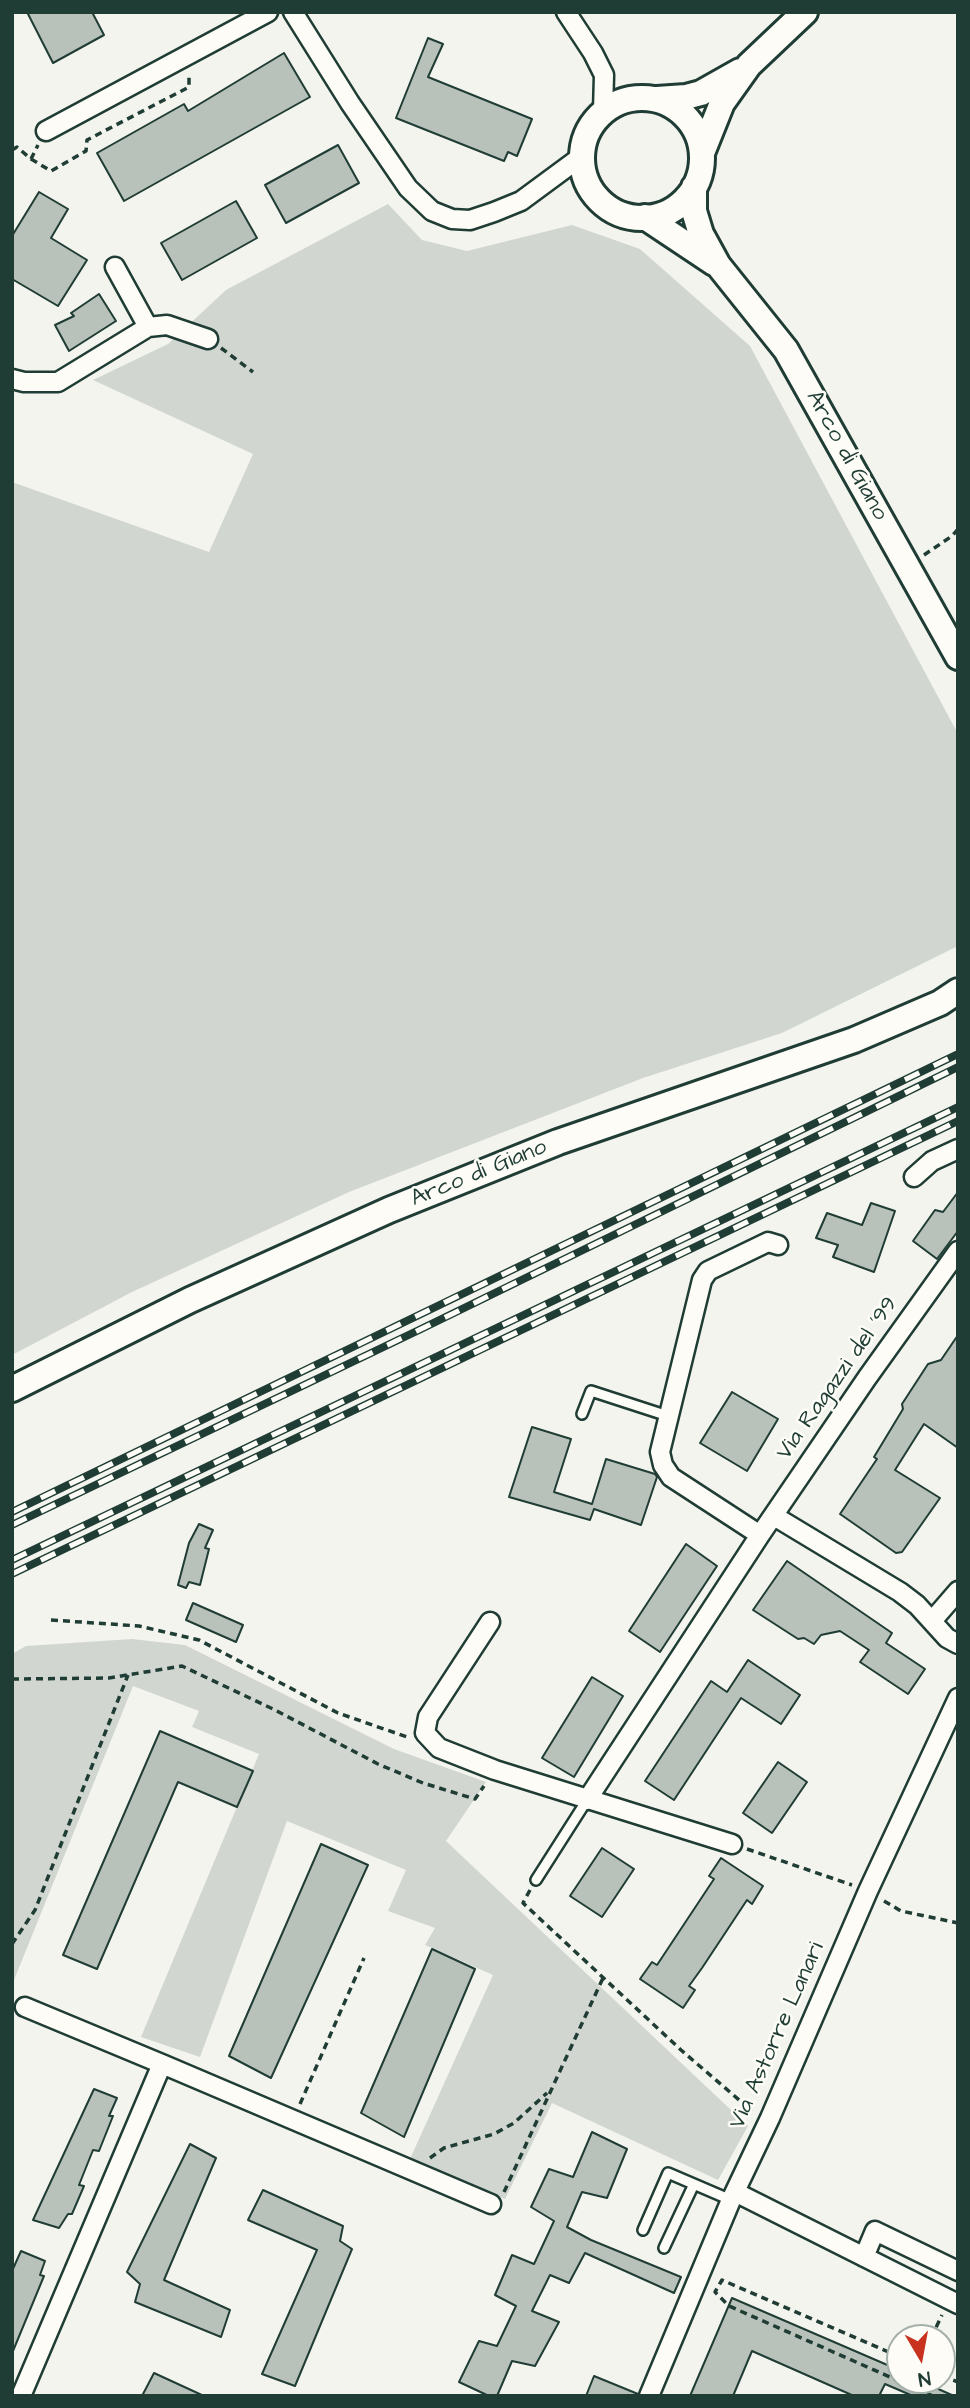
<!DOCTYPE html>
<html>
<head>
<meta charset="utf-8">
<style>
  body { margin:0 }
  #map { position:relative; width:970px; height:2408px; overflow:hidden; background:#f4f4ef; font-family:"Architects Daughter",sans-serif }
  canvas { display:block }
  .frame { position:absolute; inset:0; border:14px solid #1f3d34; pointer-events:none }
  .north { position:absolute; left:886px; top:2324px; width:70px; height:70px; box-sizing:border-box; background:#fdfcf7; border:2px solid #a4b0a9; border-radius:50%; rotate:170deg; font-size:19px; font-weight:700; line-height:28px; text-align:center; color:#1f3d34 }
  .north::after { content:''; display:block; margin:auto; width:24px; height:32px; background:#c8321e; clip-path:polygon(50% 0,100% 100%,50% 72%,0 100%) }
</style>
</head>
<body>
<div id="map">
<canvas width="970" height="2408"></canvas>
<div class="frame"></div>
<div class="north">N</div>
</div>
<script>
const c = document.querySelector('canvas').getContext('2d');
c.lineJoin = 'round';
function fillPath(path, color) { c.fillStyle = color; c.fill(path, 'evenodd'); }
const shape = rows => new Path2D(rows.map(r => 'M' + r).join(''));
function trace(path, color, width, dash) { c.strokeStyle = color; c.lineWidth = width; c.lineCap = dash ? 'butt' : 'round'; c.setLineDash(dash || []); c.stroke(path); }
function write(font, color, halo, rows, align = 'center') {
  c.font = font + ' "Architects Daughter",sans-serif'; c.lineWidth = 5; c.setLineDash([]); c.textBaseline = 'middle'; c.strokeStyle = halo; c.fillStyle = color; for (const [text, x, y, turn = 0] of rows) {
    c.save(); c.translate(x, y); c.rotate((+turn || 0) * Math.PI / 180); c.textAlign = isNaN(turn) ? turn : align; if (halo) c.strokeText(text, 0, 0); c.fillText(text, 0, 0); c.restore();
  }
}
fillPath(shape([
  [388,204,422,240,467,251,572,225,640,249,750,346,958,734,958,946,782,1033,643,1078,349,1192,132,1292,12,1355,12,482,209,552,253,454,93,380,168,344,226,290],
  [132,1639,185,1645,394,1749,486,1782,446,1841,748,2126,718,2180,552,2103,505,2199,410,2159,493,1975,425,1945,435,1928,388,1911,406,1870,287,1821,200,2057,141,2037,259,1754,192,1727,199,1711,133,1686,12,1985,12,1654,26,1646]
]), '#d1d6d1');
const building = shape([
  [27,12,92,12,104,35,53,63,27,12],
  [428,38,443,44,428,77,532,119,517,156,508,152,504,161,396,118,428,38],
  [284,53,310,97,124,201,97,153,184,104,188,111,284,53],
  [338,145,359,183,286,223,265,185,338,145],
  [39,192,68,209,51,238,87,260,58,306,12,279,12,236,39,192],
  [236,201,257,238,182,280,161,243,236,201],
  [99,294,116,321,69,351,55,325,74,316,71,313,99,294],
  [958,1192,958,1231,937,1259,913,1241,935,1210,943,1212,958,1192],
  [871,1203,895,1211,874,1272,833,1257,838,1245,816,1238,827,1213,862,1225,871,1203],
  [958,1335,958,1448,924,1424,895,1470,940,1498,902,1552,896,1553,840,1514,877,1459,874,1457,903,1409,902,1404,928,1364,941,1360,958,1335],
  [732,1392,778,1419,747,1471,700,1443,732,1392],
  [532,1427,571,1439,554,1492,592,1504,606,1459,655,1474,657,1477,641,1525,594,1509,590,1520,509,1497,532,1427],
  [199,1524,213,1530,205,1548,209,1549,200,1585,189,1582,186,1588,178,1585,189,1543,199,1524],
  [686,1544,717,1566,660,1652,629,1631,686,1544],
  [787,1561,892,1633,886,1643,925,1669,908,1694,860,1662,869,1650,840,1631,821,1635,814,1644,804,1638,798,1639,753,1610,787,1561],
  [193,1603,243,1625,236,1642,186,1620,193,1603],
  [748,1660,800,1695,781,1724,741,1698,674,1800,645,1781,711,1681,727,1692,748,1660],
  [592,1677,623,1696,574,1777,542,1758,592,1677],
  [160,1731,253,1771,237,1807,178,1782,97,1969,63,1955,160,1731],
  [778,1762,807,1782,772,1833,743,1813,778,1762],
  [321,1844,368,1865,271,2078,229,2056,321,1844],
  [602,1848,634,1869,602,1917,570,1896,602,1848],
  [721,1858,763,1886,752,1904,747,1900,702,1968,689,1986,695,1990,683,2008,640,1979,652,1962,657,1965,714,1879,709,1876,721,1858],
  [432,1949,475,1969,404,2137,361,2113,432,1949],
  [94,2089,117,2098,109,2116,113,2116,99,2151,93,2150,79,2185,84,2186,72,2214,68,2214,59,2228,33,2220,94,2089],
  [592,2132,627,2149,607,2198,582,2192,567,2227,591,2240,681,2277,674,2293,585,2253,569,2283,550,2275,532,2311,559,2322,535,2366,512,2361,497,2396,489,2396,459,2382,479,2341,497,2346,516,2306,495,2295,512,2255,534,2264,554,2221,531,2207,549,2169,573,2177,592,2132],
  [190,2144,216,2158,164,2280,230,2310,221,2337,135,2302,140,2284,127,2272,190,2144],
  [263,2190,343,2226,340,2241,352,2249,295,2386,262,2374,317,2250,248,2220,263,2190],
  [21,2251,45,2261,40,2275,44,2276,13,2351,12,2271,21,2251],
  [732,2298,892,2367,900,2372,900,2380,918,2380,954,2396,913,2396,885,2384,879,2396,854,2396,752,2351,733,2396,690,2396,732,2298],
  [154,2373,204,2396,142,2396,154,2373],
  [594,2376,638,2394,638,2396,586,2396,594,2376]
]);
fillPath(building, '#b9c1bb');
trace(building, '#1f3d34', 2);
const lane = shape([
  [582,1414,591,1391,668,1416],
  [536,1880,587,1800],
  [643,2230,668,2173,731,2200],
  [664,2248,694,2184]
]);
const street = shape([
  [293,12,350,103,408,188,432,211,452,219,470,220,494,212,521,201,582,156],
  [566,12,593,53,604,75,603,112],
  [46,131,268,12],
  [115,267,148,327,167,325,208,339],
  [12,379,24,382,58,382,148,327],
  [914,1177,932,1161,958,1149],
  [774,1516,900,1592,917,1605,947,1638,958,1644],
  [760,1535,671,1477,663,1465,660,1452,702,1280,708,1271,768,1242,778,1245],
  [932,1621,958,1591],
  [490,1622,428,1717,425,1733,439,1748,495,1770,732,1844],
  [587,1800,760,1535,867,1378,958,1251],
  [25,2007,162,2064],
  [735,2192,958,2304],
  [864,2257,875,2231,958,2271],
  [21,2396,162,2064,491,2204],
  [649,2396,731,2200,770,2118,868,1891,958,1698]
]);
const secondary = shape([
  '582 158a60 60 0 1 1 120 0a60 60 0 1 1-120 0Z',
  [657,99,686,97,701,93,740,71],
  [702,153,722,103,749,65,805,12],
  [694,187,694,211,701,234,718,265,786,350,958,657],
  [645,217,714,263],
  [12,1389,190,1300,389,1210,558,1142,854,1040,940,1003,958,991]
]);
trace(lane, '#1f3d34', 14);
trace(street, '#1f3d34', 23);
trace(secondary, '#1f3d34', 30);
trace(shape([
  [12,150,17,147,31,159,38,145],
  [31,159,51,171,86,151,87,140,189,87,189,76],
  [221,348,253,372],
  [924,555,952,536,958,529],
  [51,1620,139,1626,199,1640,338,1713,407,1737],
  [12,1679,109,1678,182,1666,273,1709,378,1764,423,1783,475,1799,484,1786],
  [747,1849,852,1885],
  [530,1890,523,1903,681,2050,752,2111],
  [884,1901,901,1911,958,1923],
  [12,1944,35,1910,128,1675],
  [300,2104,364,1958],
  [430,2158,444,2148,494,2134,514,2123,547,2093],
  [504,2192,603,1978],
  [931,2338,942,2315],
  [900,2357,722,2280,715,2292,729,2306,933,2396],
  [942,2376,958,2382],
  [928,2380,932,2387]
]), '#1f3d34', 3.5, [7, 5]);
trace(lane, '#fdfcf7', 9);
trace(street, '#fdfcf7', 18);
trace(secondary, '#fdfcf7', 24);
const rail = shape([
  [12,1512,958,1054],
  [12,1525,419,1330,958,1067],
  [12,1560,958,1107],
  [12,1574,958,1121]
]);
trace(rail, '#1f3d34', 8);
trace(rail, '#fdfcf7', 5, [16]);
write('23px', '#1f3d34', '#fdfcf7', [
  ["Arco di Giano",846,456,61],
  ["Arco di Giano",479,1174,-22],
  ["Via Ragazzi del '99",838,1379,-55],
  ["Via Astorre Lanari",778,2036,-66]
]);
</script>
</body>
</html>
